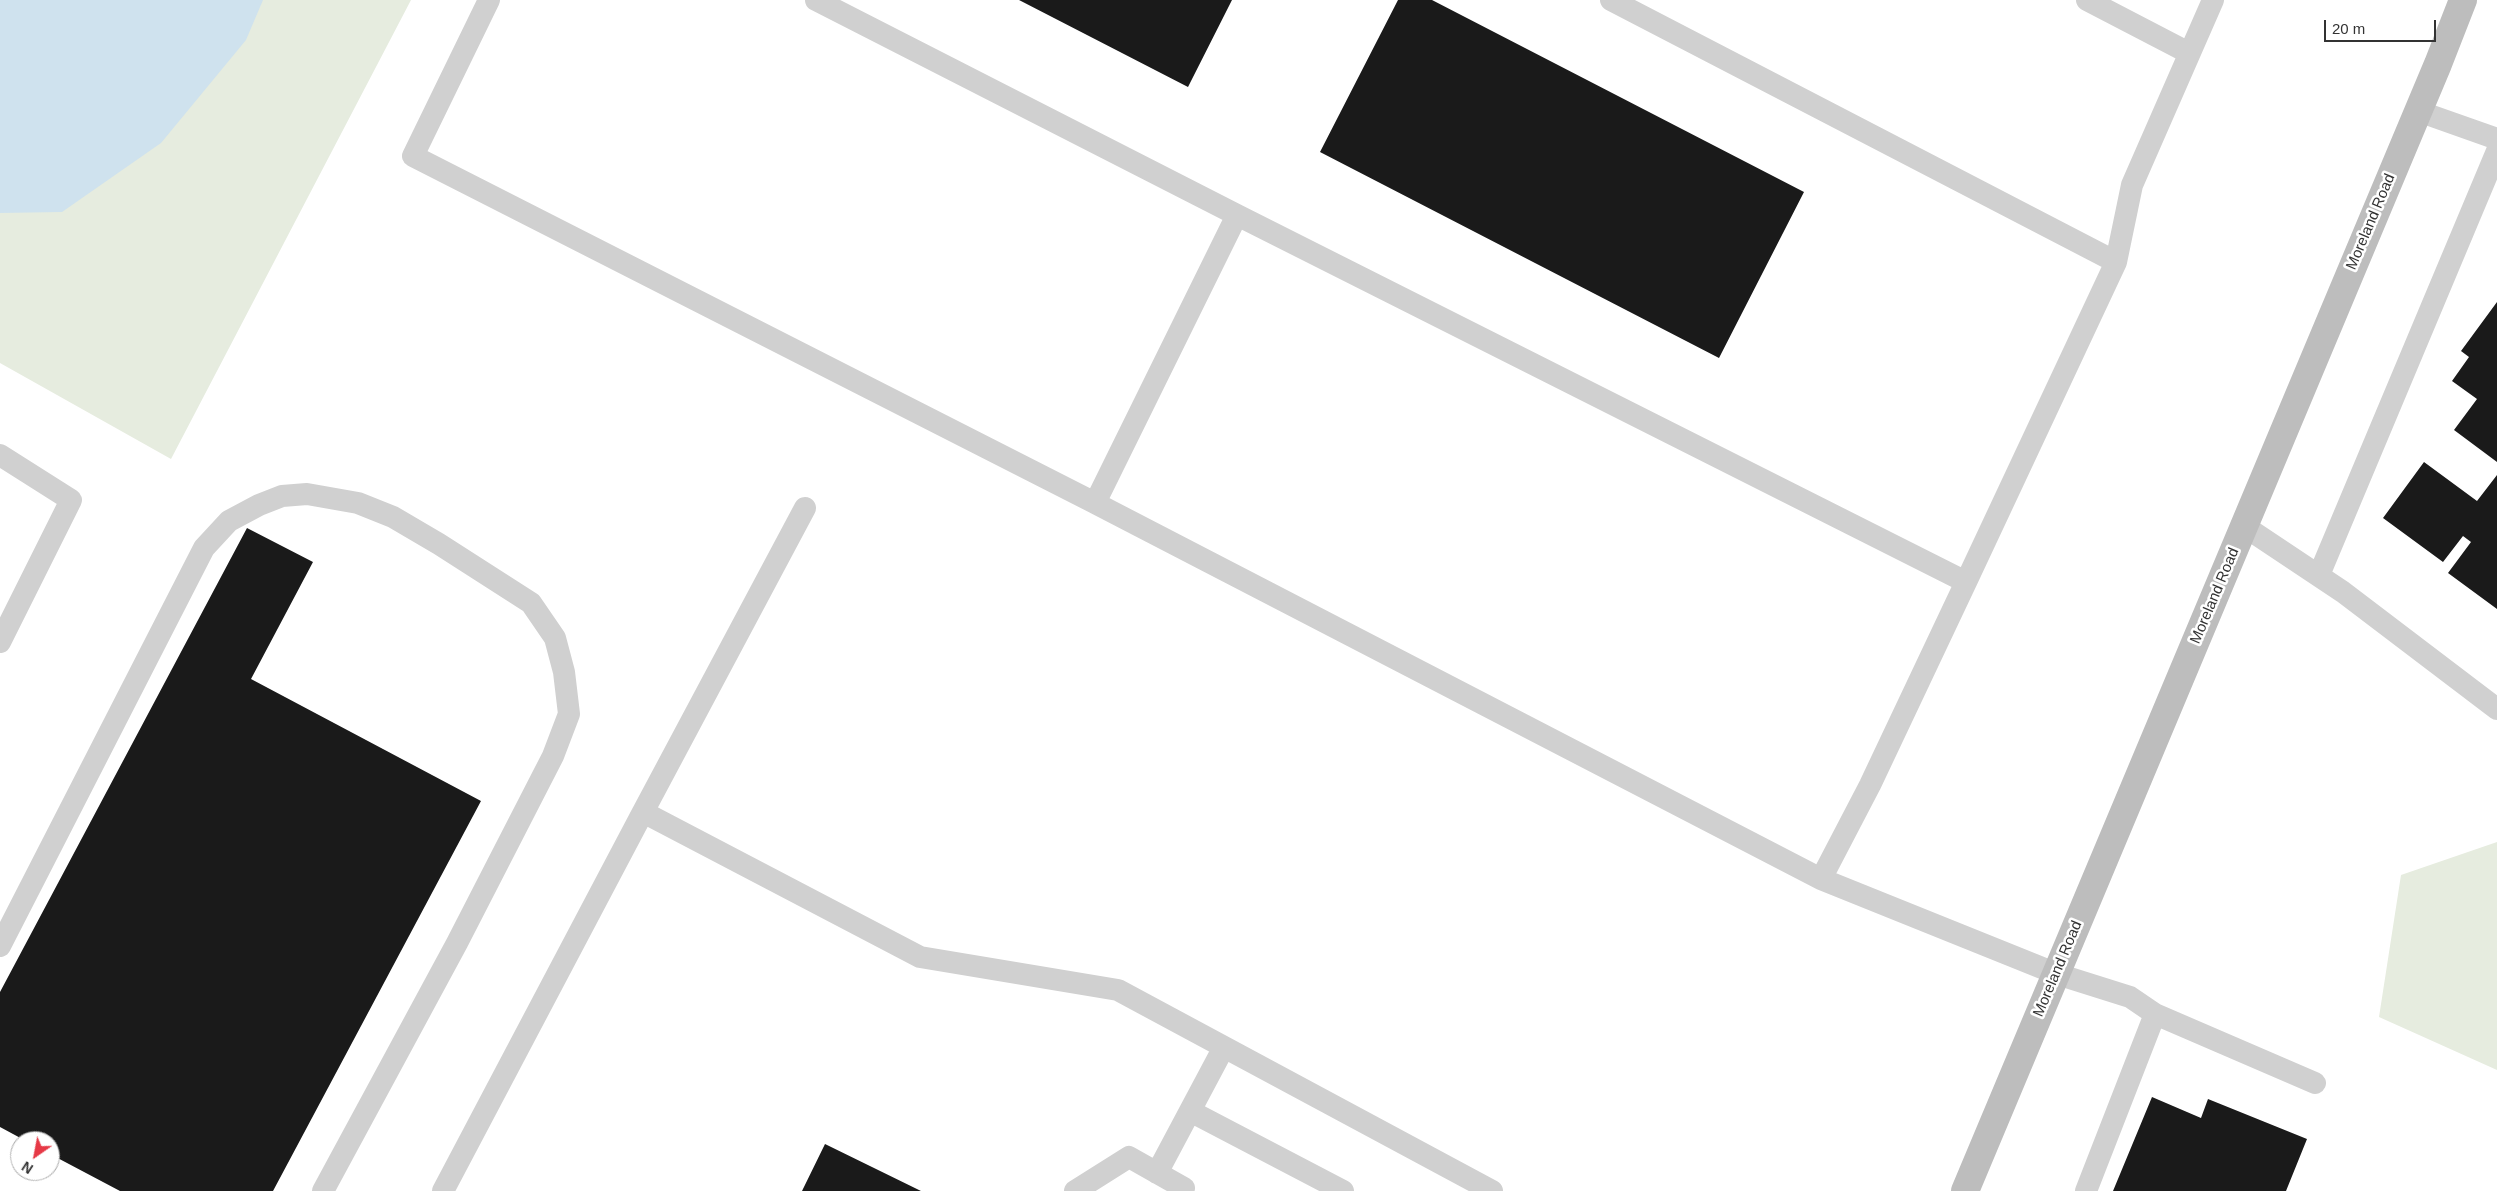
<!DOCTYPE html>
<html>
<head>
<meta charset="utf-8">
<style>
  body { margin:0 }
  #map { position:relative; width:2497px; height:1191px; overflow:hidden; background:#fff; font-family:Arial,sans-serif }
  canvas { display:block }
  .north { position:absolute; left:10px; top:1131px; width:50px; height:50px; box-sizing:border-box; background:#fff; border:1px solid #adadad; border-radius:50%; rotate:213deg; font-size:14px; font-weight:700; line-height:20px; text-align:center; color:#333 }
  .north::after { content:''; display:block; margin:auto; width:18px; height:22px; background:#e63946; clip-path:polygon(50% 0,100% 100%,50% 72%,0 100%) }
  .scale { position:absolute; left:2324px; top:20px; width:112px; height:22px; box-sizing:border-box; border:2px solid #333; border-top:0; padding-left:6px; font-size:15px; line-height:18px; white-space:nowrap; color:#333; -webkit-text-stroke:4px #fff; paint-order:stroke }
</style>
</head>
<body>
<div id="map">
<canvas width="2497" height="1191"></canvas>
<div class="north">N</div>
<div class="scale">20 m</div>
</div>
<script>
const c = document.querySelector('canvas').getContext('2d');
c.lineJoin = 'round';
function fillPath(path, color) { c.fillStyle = color; c.fill(path, 'evenodd'); }
const shape = rows => new Path2D(rows.map(r => 'M' + r).join(''));
function trace(path, color, width, dash) { c.strokeStyle = color; c.lineWidth = width; c.lineCap = dash ? 'butt' : 'round'; c.setLineDash(dash || []); c.stroke(path); }
function write(font, color, halo, rows, align = 'center') {
  c.font = font + ' Arial,sans-serif'; c.lineWidth = 5; c.setLineDash([]); c.textBaseline = 'middle'; c.strokeStyle = halo; c.fillStyle = color; for (const [text, x, y, turn = 0] of rows) {
    c.save(); c.translate(x, y); c.rotate((+turn || 0) * Math.PI / 180); c.textAlign = isNaN(turn) ? turn : align; if (halo) c.strokeText(text, 0, 0); c.fillText(text, 0, 0); c.restore();
  }
}
fillPath(shape([
  [0,0,411,0,171,459,0,363],
  [2497,842,2497,1070,2379,1017,2401,875]
]), '#e6ecdf');
fillPath(shape([
  [0,0,263,0,246,40,161,143,62,212,0,213]
]), '#cfe2ee');
fillPath(shape([
  [1019,0,1232,0,1188,87],
  [1398,0,1432,0,1804,192,1719,358,1320,152],
  [2497,302,2497,462,2454,430,2477,399,2452,381,2469,357,2461,351],
  [2424,462,2477,501,2497,475,2497,609,2448,573,2471,542,2463,536,2443,562,2383,518],
  [247,528,313,562,251,679,481,801,273,1191,120,1191,50,1154,50,1141,26,1141,0,1127,0,992],
  [2152,1097,2201,1118,2208,1099,2307,1139,2286,1191,2113,1191],
  [825,1144,921,1191,802,1191]
]), '#1a1a1a');
trace(shape([
  [489,0,413,156,1095,503],
  [816,0,1237,215],
  [1611,0,2116,262,1966,582],
  [2087,0,2189,53],
  [2418,111,2497,139],
  [2116,262,2132,185,2213,0],
  [0,455,71,500,0,642],
  [2244,526,2343,592,2497,709],
  [2319,575,2497,151],
  [643,812,805,508],
  [1821,879,1870,785,1966,582,1237,215,1095,503,1821,879,2057,974,2130,997,2155,1014,2086,1191],
  [0,946,204,548,229,521,259,505,282,496,307,494,358,503,393,517,439,544,531,603,555,638,564,672,569,714,553,756,457,943,323,1191],
  [2155,1014,2315,1083],
  [1190,1111,1343,1191],
  [1157,1173,1224,1047,1492,1191],
  [443,1191,643,812,920,957,1118,990,1224,1047],
  [1075,1191,1129,1157,1184,1188,1183,1191]
]), '#d0d0d0', 22);
trace(shape([
  [1965,1191,2438,64,2463,0]
]), '#bdbdbd', 28);
write('15px', '#333', '#fff', [
  ["Moreland Road",2371,222,-67],
  ["Moreland Road",2215,596,-67],
  ["Moreland Road",2058,969,-67]
]);
</script>
</body>
</html>
